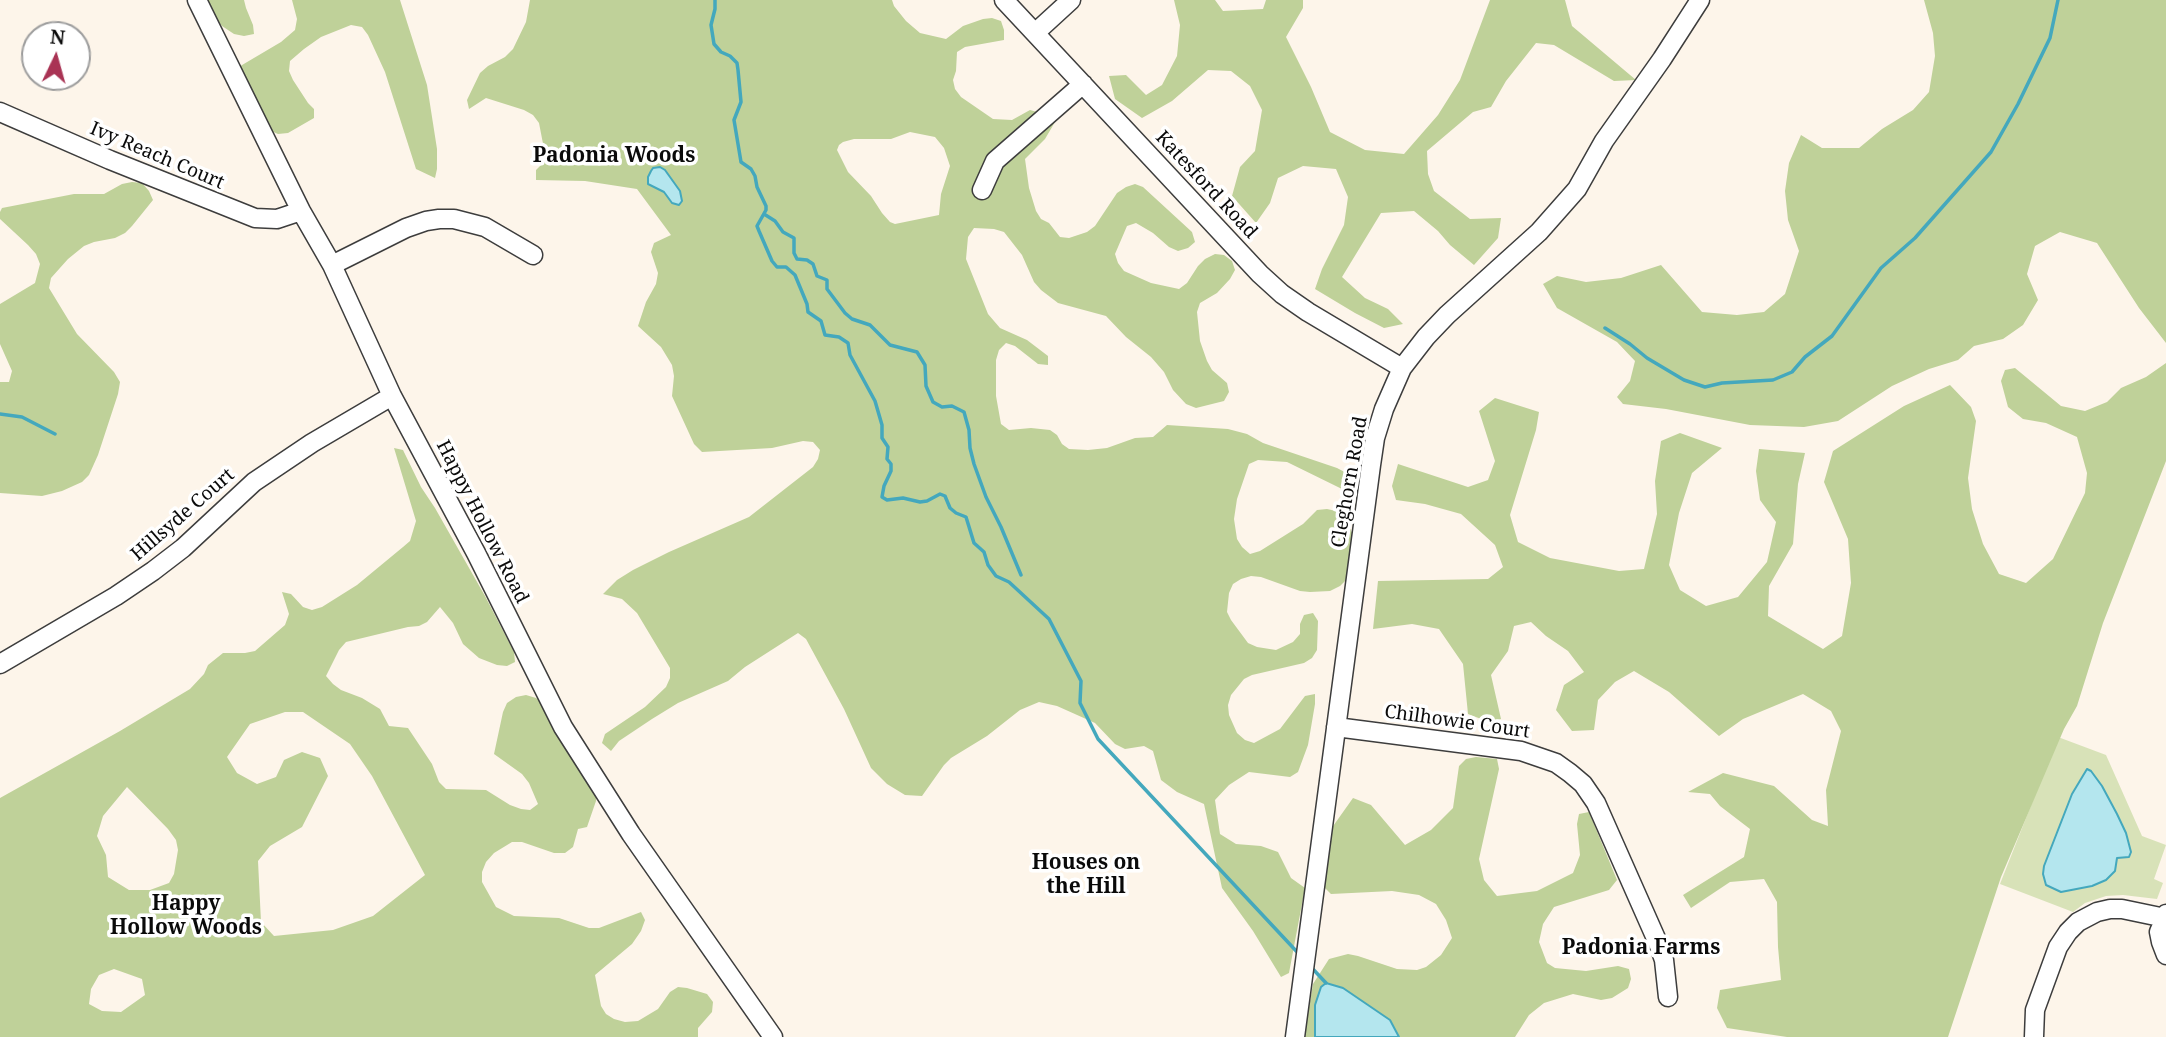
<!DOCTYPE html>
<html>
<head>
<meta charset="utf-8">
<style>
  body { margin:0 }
  #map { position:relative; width:2166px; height:1037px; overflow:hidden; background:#fdf5ea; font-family:"Noto Serif",serif }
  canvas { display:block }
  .north { position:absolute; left:21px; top:21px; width:70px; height:70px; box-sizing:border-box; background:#fff; border:2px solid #9d9d9d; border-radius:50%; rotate:5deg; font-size:19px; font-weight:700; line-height:28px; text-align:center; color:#0a0a0a }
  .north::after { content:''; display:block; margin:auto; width:24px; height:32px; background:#a93354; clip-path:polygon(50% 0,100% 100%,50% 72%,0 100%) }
</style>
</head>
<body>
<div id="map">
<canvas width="2166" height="1037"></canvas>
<div class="north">N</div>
</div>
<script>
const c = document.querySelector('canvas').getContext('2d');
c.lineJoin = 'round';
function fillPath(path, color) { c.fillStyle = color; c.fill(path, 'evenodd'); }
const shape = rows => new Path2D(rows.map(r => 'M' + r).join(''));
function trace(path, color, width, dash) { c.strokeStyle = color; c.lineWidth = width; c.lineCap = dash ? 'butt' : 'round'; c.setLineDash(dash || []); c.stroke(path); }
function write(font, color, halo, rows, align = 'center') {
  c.font = font + ' "Noto Serif",serif'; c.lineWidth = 7; c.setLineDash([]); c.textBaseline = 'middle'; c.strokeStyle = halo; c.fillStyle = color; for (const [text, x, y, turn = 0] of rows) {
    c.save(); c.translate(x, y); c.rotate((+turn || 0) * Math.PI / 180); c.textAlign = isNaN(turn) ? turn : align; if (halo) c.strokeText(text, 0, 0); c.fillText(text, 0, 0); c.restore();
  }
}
fillPath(shape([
  [2058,737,2106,755,2142,836,2166,845,2154,879,2163,883,2157,899,2123,895,2106,896,2085,903,2073,912,2000,884]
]), '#d8e2b8');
fillPath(shape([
  [204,0,244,0,246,8,253,25,254,34,244,36,234,34,222,26,208,10],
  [292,0,400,0,427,85,437,149,437,169,435,178,416,169,385,72,368,35,362,27,351,25,321,37,304,49,290,61,289,71,293,80,308,103,314,109,314,118,288,133,278,134,269,130,237,68,281,42,295,30,297,19],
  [530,0,892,0,894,6,906,21,920,33,946,39,963,26,983,19,992,18,1001,21,1004,30,1004,40,965,47,957,52,956,71,953,80,955,89,961,97,993,119,1012,120,1030,110,1048,115,1055,122,1045,139,1025,159,1029,188,1036,211,1041,219,1049,223,1060,237,1069,238,1087,232,1095,226,1117,193,1126,187,1135,184,1143,187,1192,232,1195,242,1188,248,1178,251,1169,247,1153,233,1136,223,1127,226,1115,254,1118,263,1124,271,1151,283,1179,289,1187,283,1198,266,1205,259,1215,254,1224,255,1232,261,1235,270,1230,279,1217,293,1200,303,1197,312,1200,341,1207,361,1212,370,1227,383,1229,392,1224,401,1196,408,1186,404,1173,390,1164,372,1151,357,1126,337,1106,316,1058,303,1041,290,1034,282,1022,255,1004,232,994,229,974,228,968,237,966,259,988,314,1000,328,1027,340,1048,356,1048,365,1038,364,1015,346,1006,343,999,350,996,360,996,396,1001,424,1009,430,1031,428,1050,430,1057,435,1062,444,1069,449,1088,450,1107,448,1135,438,1153,437,1167,425,1228,429,1247,434,1263,443,1337,468,1354,477,1352,486,1342,489,1287,462,1258,460,1249,464,1237,499,1234,519,1237,539,1242,547,1250,554,1260,551,1303,524,1317,510,1327,509,1336,511,1344,518,1354,536,1355,571,1340,586,1330,591,1310,592,1300,591,1261,577,1251,576,1241,579,1233,584,1229,593,1227,612,1231,620,1248,643,1257,647,1276,650,1293,642,1300,634,1300,624,1304,615,1313,613,1318,621,1317,650,1312,658,1304,663,1252,675,1244,679,1231,695,1228,705,1229,715,1237,733,1245,740,1254,743,1280,729,1305,696,1315,694,1315,704,1308,745,1298,772,1290,777,1249,772,1229,785,1215,800,1220,834,1236,844,1261,846,1278,852,1291,878,1305,888,1289,973,1281,977,1253,931,1222,888,1204,804,1177,792,1161,780,1153,751,1144,746,1125,749,1115,744,1095,723,1057,706,1039,702,1020,710,987,736,951,758,944,765,922,796,905,795,887,784,871,768,844,709,806,639,798,633,745,667,728,681,678,703,652,719,619,741,611,751,602,743,605,734,645,707,666,687,670,678,670,668,637,613,622,599,603,594,617,580,633,570,669,552,749,517,813,467,818,459,820,450,813,442,803,441,772,448,702,452,694,444,672,396,674,376,672,365,661,347,638,326,646,302,656,284,658,273,651,252,654,243,671,235,637,189,585,181,536,180,536,170,542,164,545,154,539,123,533,115,524,110,486,98,469,109,467,100,480,73,488,66,505,57,513,49,526,22],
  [910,132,935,137,944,148,950,166,941,194,939,215,895,224,890,222,882,213,871,196,848,172,837,150,839,145,843,142,854,139,891,139],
  [1174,0,1215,0,1223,11,1263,9,1266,0,1303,0,1303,8,1286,37,1311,87,1330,132,1365,150,1404,154,1438,115,1460,80,1490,0,1565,0,1572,26,1636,80,1614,81,1554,45,1536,43,1506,81,1491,107,1473,112,1427,151,1428,174,1434,191,1470,219,1501,218,1498,238,1474,265,1450,245,1438,231,1414,211,1381,213,1342,277,1365,298,1388,309,1403,324,1384,328,1355,313,1315,289,1322,269,1344,225,1348,197,1336,169,1303,166,1278,178,1270,203,1256,223,1232,196,1240,167,1255,151,1262,110,1250,86,1231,71,1208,70,1172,101,1142,118,1115,99,1109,76,1126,75,1146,95,1162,85,1177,56,1180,25],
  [1924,0,2166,0,2166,356,2166,343,2139,308,2097,243,2060,232,2035,246,2027,274,2038,300,2023,325,2003,339,1974,346,1958,360,1929,369,1892,386,1838,421,1804,427,1750,425,1666,409,1623,404,1617,397,1630,381,1635,361,1617,342,1557,308,1543,284,1557,276,1586,282,1621,278,1661,265,1702,312,1737,315,1764,312,1785,294,1799,251,1788,220,1785,191,1789,163,1801,135,1822,148,1859,148,1882,129,1913,110,1929,92,1935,56,1933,33],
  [132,182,142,183,149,191,153,200,132,226,125,233,115,238,94,242,84,246,68,259,51,278,49,288,77,334,114,372,120,382,118,394,98,455,89,475,82,482,62,491,42,496,0,493,0,382,9,382,12,371,0,344,0,304,35,283,40,264,36,254,28,245,0,219,0,212,2,208,74,194,104,194,122,184],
  [2166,363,2166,461,2103,623,2077,706,2064,729,2001,877,1948,1037,1787,1037,1727,1028,1717,1008,1720,990,1781,980,1778,947,1777,902,1764,879,1730,882,1691,908,1683,895,1744,857,1750,829,1720,806,1710,794,1688,792,1723,773,1774,786,1812,820,1828,826,1826,790,1841,731,1831,711,1803,694,1743,719,1719,736,1669,692,1634,671,1615,682,1598,700,1594,730,1572,731,1556,710,1564,685,1584,672,1568,651,1546,636,1531,622,1514,626,1508,651,1491,675,1501,719,1489,722,1468,714,1463,664,1439,629,1412,624,1373,629,1378,581,1488,579,1503,567,1495,545,1461,514,1425,504,1396,500,1392,486,1398,464,1468,487,1488,480,1495,461,1479,411,1495,398,1539,412,1536,430,1510,515,1518,542,1550,558,1619,571,1644,569,1657,514,1655,481,1661,441,1680,433,1722,448,1692,473,1679,513,1669,565,1680,590,1706,606,1738,597,1767,562,1776,522,1760,500,1756,471,1759,449,1805,453,1798,484,1793,544,1769,586,1768,616,1823,649,1842,636,1851,583,1848,539,1824,482,1833,451,1904,406,1950,385,1971,407,1976,421,1968,478,1972,509,1983,544,1999,574,2026,583,2053,559,2085,493,2087,473,2077,437,2046,423,2023,419,2008,407,2001,381,2005,370,2015,368,2061,406,2085,411,2107,402,2121,388,2146,377],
  [394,448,403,450,421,487,435,508,485,596,514,652,515,662,507,666,497,665,479,658,463,644,453,623,440,607,427,622,419,626,408,627,346,642,339,650,326,676,333,684,341,690,362,698,380,709,389,726,408,728,432,764,439,782,446,789,486,790,510,805,521,809,530,810,538,804,529,783,522,774,494,754,503,712,507,703,516,697,526,695,536,698,553,710,596,791,596,801,587,827,578,829,573,847,565,853,554,853,522,842,512,842,494,853,486,862,482,872,482,882,496,907,514,916,559,918,589,928,599,928,641,912,645,920,641,931,632,944,595,975,601,1006,606,1014,614,1019,625,1022,638,1021,658,1009,670,992,678,987,687,988,707,994,713,1002,712,1012,698,1028,698,1037,0,1037,0,798,120,731,190,689,204,674,208,665,223,653,245,653,255,651,285,625,289,614,282,592,291,594,303,607,312,610,322,607,357,585,403,547,410,541,416,521],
  [285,712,303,712,350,744,372,776,425,875,373,916,333,930,274,936,261,922,258,861,270,846,302,827,328,776,320,758,302,752,284,760,276,777,257,784,237,773,227,757,250,724],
  [127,787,168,829,176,840,178,850,174,874,169,883,150,890,129,890,108,877,106,855,97,836,103,816],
  [114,969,142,979,145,995,121,1012,102,1011,89,1004,91,989,99,975],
  [1476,757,1497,759,1499,769,1479,859,1484,880,1497,896,1537,891,1573,873,1580,855,1577,824,1579,814,1589,812,1617,880,1609,890,1554,907,1543,924,1539,942,1547,963,1555,968,1586,971,1618,966,1629,969,1631,979,1628,988,1612,998,1601,1000,1573,994,1544,1003,1529,1015,1515,1037,1399,1037,1390,1020,1343,988,1321,987,1315,1005,1315,1037,1304,1037,1313,984,1329,959,1348,954,1358,956,1397,969,1417,970,1426,967,1441,955,1452,938,1446,920,1436,904,1419,895,1392,891,1331,894,1324,887,1324,868,1331,829,1353,798,1371,805,1405,845,1431,830,1453,808,1459,766,1466,759]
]), '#bfd199');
const water = shape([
  [660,167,665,170,680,191,682,201,679,205,672,203,664,192,648,184,648,177,651,171,653,168,660,167],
  [2087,769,2091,771,2102,786,2117,814,2126,833,2131,852,2129,857,2117,858,2115,871,2106,880,2092,886,2061,892,2046,885,2043,874,2044,866,2072,794,2087,769],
  [1326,983,1343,988,1390,1020,1399,1037,1315,1037,1315,1005,1321,987,1326,983]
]);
fillPath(water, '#b4e6ee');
trace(water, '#44a8bd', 2);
trace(shape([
  [715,0,715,9,711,25,714,44,721,52,730,56,737,63,738,70,741,102,734,120,741,162,751,169,755,176,757,187,766,206,766,210,757,226,759,231,772,261,777,267,786,267,795,275,807,304,808,312,821,321,825,335,839,337,848,343,850,355,875,401,882,425,882,438,888,447,887,459,891,464,891,471,884,486,882,497,887,500,903,498,920,502,927,501,940,494,945,496,950,508,956,513,966,517,974,543,984,552,988,565,996,576,1009,582,1049,619,1081,681,1080,703,1098,739,1299,954],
  [764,214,775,221,783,232,794,238,794,253,797,259,807,260,813,264,817,276,827,280,827,289,845,313,852,319,870,325,890,345,917,352,925,365,926,386,933,402,942,407,952,406,964,412,969,430,970,448,974,464,986,497,1001,527,1021,575],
  [1605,328,1630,344,1647,358,1684,380,1705,387,1722,383,1773,380,1792,372,1805,357,1832,336,1881,268,1915,238,1991,152,2018,104,2050,38,2058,0],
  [0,414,22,417,55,434],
  [1311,967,1326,983]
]), '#44a8bd', 3.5);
const minor = shape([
  [197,0,301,211,332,265,392,396,476,553,563,727,631,834,773,1037],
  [1004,0,1260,274,1282,294,1308,312,1402,368],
  [1035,33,1071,0],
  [0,112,110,160,255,218,277,219,301,211],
  [982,190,995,161,1083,84],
  [332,265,406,228,426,221,439,219,454,219,485,227,533,255],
  [0,664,116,596,153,571,183,548,254,482,312,443,392,396],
  [1336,727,1521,751,1556,763,1570,773,1583,784,1596,803,1658,943,1664,960,1668,997],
  [2166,921,2165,918,2159,932,2161,942,2166,955],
  [1295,1037,1371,465,1375,438,1384,409,1402,368,1426,337,1447,315,1539,232,1577,189,1604,141,1662,59,1700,0],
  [2034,1037,2035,1010,2058,947,2068,932,2078,922,2097,912,2110,909,2122,909,2165,918,2166,914]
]);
trace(minor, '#3d3d3d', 21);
trace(minor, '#fff', 18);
write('19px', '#0a0a0a', '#fff', [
  ["Ivy Reach Court",157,156,23],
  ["Katesford Road",1206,185,47],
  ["Cleghorn Road",1350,482,-80],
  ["Hillsyde Court",183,515,-41],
  ["Happy Hollow Road",482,522,63],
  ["Chilhowie Court",1457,722,8]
]);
write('bold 21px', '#0a0a0a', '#fff', [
  ["Padonia Woods",614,156],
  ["Houses on",1086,863],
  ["the Hill",1086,887],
  ["Happy",186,904],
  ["Hollow Woods",186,928],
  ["Padonia Farms",1641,948]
]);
</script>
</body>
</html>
